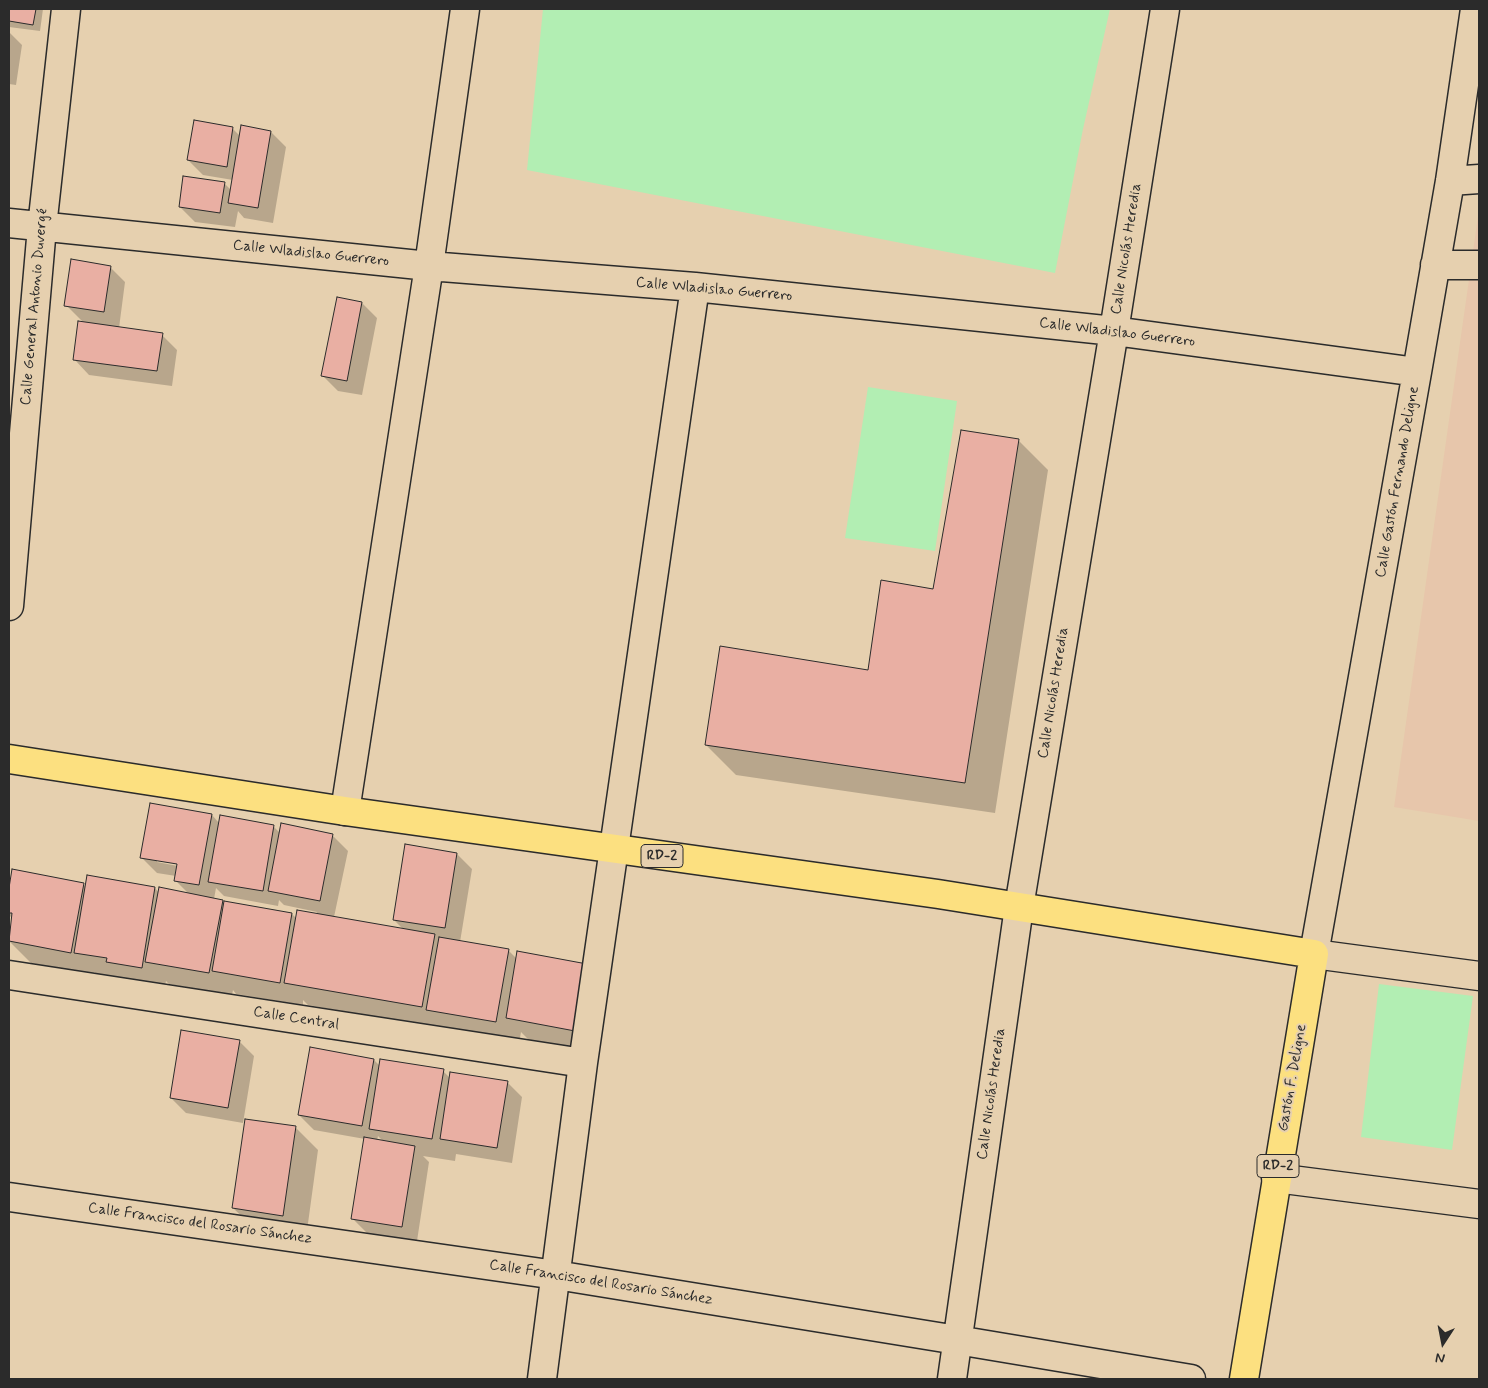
<!DOCTYPE html>
<html>
<head>
<meta charset="utf-8">
<style>
  body { margin:0 }
  #map { position:relative; width:1488px; height:1388px; overflow:hidden; background:#e6d0af; font-family:Mynerve,sans-serif }
  canvas { display:block }
  .frame { position:absolute; inset:0; border:10px solid #2b2b2b; pointer-events:none }
  .north { position:absolute; left:1418px; top:1318px; width:50px; height:50px; -webkit-text-stroke:4px #e6d0af; paint-order:stroke; rotate:191deg; font-size:14px; font-weight:700; line-height:20px; text-align:center; color:#2b2b2b }
  .north::after { content:''; display:block; margin:auto; width:18px; height:22px; background:#2b2b2b; clip-path:polygon(50% 0,100% 100%,50% 72%,0 100%) }
</style>
</head>
<body>
<div id="map">
<canvas width="1488" height="1388"></canvas>
<div class="frame"></div>
<div class="north">N</div>
</div>
<script>
const c = document.querySelector('canvas').getContext('2d');
c.lineJoin = 'round';
function fillPath(path, color) { c.fillStyle = color; c.fill(path, 'evenodd'); }
const shape = rows => new Path2D(rows.map(r => 'M' + r).join(''));
function trace(path, color, width, dash) { c.strokeStyle = color; c.lineWidth = width; c.lineCap = dash ? 'butt' : 'round'; c.setLineDash(dash || []); c.stroke(path); }
function write(font, color, halo, rows, align = 'center') {
  c.font = font + ' Mynerve,sans-serif'; c.lineWidth = 4; c.setLineDash([]); c.textBaseline = 'middle'; c.strokeStyle = halo; c.fillStyle = color; for (const [text, x, y, turn = 0] of rows) {
    c.save(); c.translate(x, y); c.rotate((+turn || 0) * Math.PI / 180); c.textAlign = isNaN(turn) ? turn : align; if (halo) c.strokeText(text, 0, 0); c.fillText(text, 0, 0); c.restore();
  }
}
fillPath(shape([
  [1478,216,1479,216,1479,821,1394,807]
]), '#e7c6ab');
fillPath(shape([
  [543,9,1110,9,1083,129,1055,273,527,170],
  [868,387,957,401,935,551,845,538],
  [1379,984,1473,996,1452,1150,1361,1137]
]), '#b2eeb3');
fillPath(shape([
  [9,9,43,9,40,31,9,27],
  [9,32,22,45,16,85,9,84],
  [195,122,233,129,240,136,271,132,286,147,273,223,244,218,238,211,235,227,195,222,180,207,224,183,231,190,233,180,203,175,188,160],
  [110,267,125,282,119,328,162,335,177,350,172,386,89,375,74,359,84,323,66,305],
  [362,303,377,318,362,395,338,391,323,376],
  [1018,440,1048,470,995,813,736,775,706,745,869,671,934,591],
  [212,815,219,823,221,817,274,827,280,833,332,835,348,851,334,917,404,930,394,920,457,854,472,869,460,942,508,950,517,959,587,965,609,988,598,1053,530,1041,521,1032,519,1044,450,1033,445,1027,444,1029,308,1005,303,1000,303,1005,236,994,233,990,232,995,169,984,166,981,164,990,98,975,94,972,93,975,31,963,9,941,12,918,9,915,9,896,13,871,83,884,86,887,88,877,155,888,159,893,189,894,175,880,176,876,157,873,141,857],
  [157,859,183,864,183,867,157,862],
  [216,888,224,896,278,906,279,900,284,905,317,912,316,914,297,919,292,914,224,903,214,899],
  [239,1041,254,1056,243,1123,186,1113,171,1098],
  [374,1060,380,1066,443,1071,450,1078,507,1082,522,1097,512,1163,456,1154,455,1161,423,1156,429,1162,417,1241,368,1234,353,1219,365,1139,314,1130,299,1115],
  [378,1136,384,1142,377,1141],
  [296,1128,318,1150,306,1238,256,1230,233,1208]
]), '#0003');
const building = shape([
  [9,9,36,9,33,25,9,21,9,9],
  [194,120,233,127,227,167,187,160,194,120],
  [241,125,271,131,258,208,228,203,241,125],
  [183,176,225,182,220,213,179,207,183,176],
  [71,259,111,266,104,312,64,306,71,259],
  [337,297,362,302,347,381,321,376,337,297],
  [78,321,163,333,157,371,73,360,78,321],
  [961,430,1019,439,965,783,705,745,720,646,868,670,881,580,933,589,961,430],
  [150,803,212,814,199,885,174,881,177,864,140,858,150,803],
  [220,815,274,825,263,891,208,882,220,815],
  [281,823,333,834,320,901,268,891,281,823],
  [405,844,457,853,445,928,393,920,405,844],
  [12,869,84,883,71,953,9,941,12,913,9,913,9,888,12,869],
  [87,875,155,887,142,968,106,962,107,958,74,953,87,875],
  [159,887,223,900,209,973,145,962,159,887],
  [224,901,292,913,280,983,212,971,224,901],
  [297,910,435,934,422,1007,284,983,297,910],
  [439,937,509,949,496,1022,426,1010,439,937],
  [517,951,587,964,575,1031,506,1018,517,951],
  [181,1030,240,1040,228,1108,170,1098,181,1030],
  [310,1047,374,1059,362,1126,298,1115,310,1047],
  [380,1059,444,1069,432,1139,369,1129,380,1059],
  [450,1072,508,1081,497,1148,440,1139,450,1072],
  [245,1119,296,1126,283,1216,232,1208,245,1119],
  [364,1137,415,1146,402,1227,351,1219,364,1137]
]);
fillPath(building, '#e9afa3');
trace(building, '#2b2b2b', 1);
const minor = shape([
  [1475,9,1450,181,1417,372,1314,954,1479,976],
  [1450,181,1479,179],
  [9,223,429,266,695,287,1114,331,1417,372],
  [1435,265,1479,265],
  [9,606,42,227,66,9],
  [345,811,429,266,465,9],
  [9,975,583,1063],
  [1276,1178,1479,1204],
  [9,1197,556,1275,957,1340,1191,1379],
  [542,1379,583,1063,695,287],
  [952,1379,1019,907,1114,331,1165,9]
]);
const major = shape([
  [9,759,345,811,938,894,1314,954,1244,1379]
]);
trace(minor, '#2b2b2b', 31);
trace(major, '#2b2b2b', 31);
trace(minor, '#e6d0af', 28);
trace(major, '#fce080', 28);
for (const [x, y, w] of [
  [662,856,42],
  [1278,1166,42]
]) { const box = new Path2D(); box.roundRect(x - w / 2, y - 11.5, w, 23, 4); c.fillStyle = '#e6d0af'; c.fill(box); trace(box, '#2b2b2b', 1); }
write('bold 14px', '#2b2b2b', null, [
  ["RD-2",662,856],
  ["RD-2",1278,1166]
]);
write('15px', '#2b2b2b', '#e6d0af', [
  ["Calle Nicolás Heredia",1127,249,-81],
  ["Calle Wladislao Guerrero",311,254,6],
  ["Calle Wladislao Guerrero",714,290,5],
  ["Calle General Antonio Duvergé",35,307,-85],
  ["Calle Wladislao Guerrero",1117,333,7],
  ["Calle Gastón Fernando Deligne",1398,482,-80],
  ["Calle Nicolás Heredia",1054,693,-81],
  ["Calle Central",296,1019,9],
  ["Gastón F. Deligne",1293,1078,-80],
  ["Calle Nicolás Heredia",992,1094,-82],
  ["Calle Francisco del Rosario Sánchez",200,1224,8],
  ["Calle Francisco del Rosario Sánchez",601,1283,9]
]);
</script>
</body>
</html>
